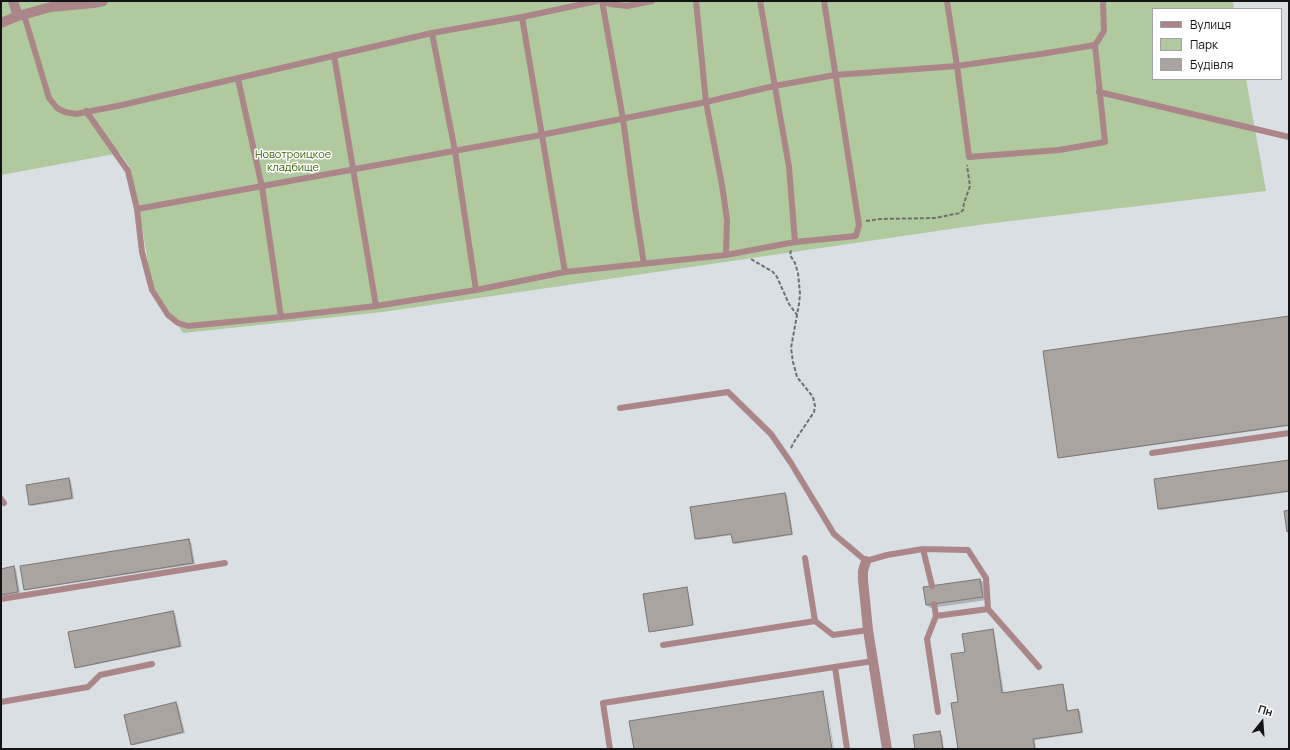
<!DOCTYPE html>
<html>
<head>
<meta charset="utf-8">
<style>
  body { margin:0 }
  #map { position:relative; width:1290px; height:750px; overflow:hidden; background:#dadfe4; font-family:Manrope,sans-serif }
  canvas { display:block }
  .frame { position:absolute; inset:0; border:2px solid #121415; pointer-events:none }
  .legend { position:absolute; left:1152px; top:8px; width:130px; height:72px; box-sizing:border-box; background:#fff; border:1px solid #a0a1a1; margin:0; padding:5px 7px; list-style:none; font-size:12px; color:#121415 }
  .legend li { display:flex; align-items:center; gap:8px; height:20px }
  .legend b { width:20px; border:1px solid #a0a1a1 }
  .north { position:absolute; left:1242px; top:702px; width:40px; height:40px; -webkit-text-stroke:3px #fff; paint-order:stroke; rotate:17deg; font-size:11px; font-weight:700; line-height:16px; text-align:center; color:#121415 }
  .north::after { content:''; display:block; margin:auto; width:14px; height:18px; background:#121415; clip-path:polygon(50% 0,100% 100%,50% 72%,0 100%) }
</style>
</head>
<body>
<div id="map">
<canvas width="1290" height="750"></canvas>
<div class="frame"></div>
<ul class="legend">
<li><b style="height:5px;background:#aa8689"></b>Вулиця</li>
<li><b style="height:11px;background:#b0c99e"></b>Парк</li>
<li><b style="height:11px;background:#aaa4a1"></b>Будівля</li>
</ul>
<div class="north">Пн</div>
</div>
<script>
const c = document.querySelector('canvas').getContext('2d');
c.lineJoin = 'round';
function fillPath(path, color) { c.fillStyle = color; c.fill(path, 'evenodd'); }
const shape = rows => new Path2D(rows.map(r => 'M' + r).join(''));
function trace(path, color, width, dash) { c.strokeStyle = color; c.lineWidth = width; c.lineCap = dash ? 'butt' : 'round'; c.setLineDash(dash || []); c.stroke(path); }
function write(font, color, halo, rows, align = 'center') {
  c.font = font + ' Manrope,sans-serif'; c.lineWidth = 3; c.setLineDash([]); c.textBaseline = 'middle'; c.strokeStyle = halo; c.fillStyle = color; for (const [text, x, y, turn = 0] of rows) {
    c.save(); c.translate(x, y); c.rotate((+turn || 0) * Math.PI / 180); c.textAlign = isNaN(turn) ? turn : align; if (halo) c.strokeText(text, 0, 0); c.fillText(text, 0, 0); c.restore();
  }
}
fillPath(shape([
  [1,1,1233,1,1234,9,1153,9,1153,79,1246,79,1266,191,985,224,383,312,183,333,151,283,139,207,129,166,120,153,1,175]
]), '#b0c99e');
fillPath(shape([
  [1289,317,1289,426,1061,458,1059,457],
  [1289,461,1289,492,1161,510,1159,509],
  [69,479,71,481,74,499,32,506,30,505],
  [785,494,787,495,793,535,735,544,733,543,732,535,698,540,696,539,691,508],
  [189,541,191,542,195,564,27,590,24,589],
  [14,568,16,569,20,593,1,596,1,570],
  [980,580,985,583,987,600,931,608,926,605],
  [686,589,688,590,694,625,652,632,650,631],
  [173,612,175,613,182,647,78,668,76,667],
  [992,630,994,631,1004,694,1062,685,1064,686,1068,712,1078,710,1080,711,1083,733,1035,740,1036,749,959,749,959,703,966,653],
  [825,693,834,749,833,749],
  [176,704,178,705,185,733,134,745,132,744],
  [940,733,942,734,944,749,916,749]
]), '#0003');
const building = shape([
  [1289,316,1289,425,1058,458,1043,351,1289,316],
  [1289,460,1289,491,1158,509,1154,479,1289,460],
  [69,478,72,498,29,505,26,485,69,478],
  [785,493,792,534,733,543,731,534,695,539,690,507,785,493],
  [1289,510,1289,531,1287,532,1284,511,1289,510],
  [189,539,193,563,24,590,20,566,189,539],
  [14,566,18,592,1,595,1,569,14,566],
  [980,579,983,597,926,605,923,587,980,579],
  [687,587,693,625,649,632,643,594,687,587],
  [173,611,180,646,75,668,68,632,173,611],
  [993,629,1002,693,1063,684,1067,711,1078,709,1082,732,1033,739,1035,749,958,749,951,703,958,702,951,654,965,652,962,634,993,629],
  [823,691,832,749,634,749,629,721,823,691],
  [176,702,183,732,131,745,124,715,176,702],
  [940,731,943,749,915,749,913,735,940,731]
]);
fillPath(building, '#aaa4a1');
trace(building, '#7b7673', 1);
trace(shape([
  [866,221,880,219,935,218,960,213,963,210,964,203,970,186,967,165],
  [751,259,773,272,777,277,789,304,797,315,799,304,800,294,798,273,795,263,790,255,791,250],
  [791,448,794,442,814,412,815,406,813,397,797,377,793,362,791,348,797,315]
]), '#6d7073', 2, [4, 2]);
trace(shape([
  [602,1,623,119,635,207,644,264],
  [603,1,610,4,627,6,652,1],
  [696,1,706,102,722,185,727,220,726,255],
  [760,1,789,167,795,242],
  [947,1,957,66,969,157,1059,150,1105,142,1095,45,1104,31,1103,1],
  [24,15,49,98,57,108,65,112,76,114,122,105,432,33,522,17,597,1],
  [522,17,565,272],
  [432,33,455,151,476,290],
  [334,55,376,306],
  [238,79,262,187,281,317],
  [1099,92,1289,137],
  [86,111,128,171,137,209,142,252,152,290,168,315,178,323,188,326,281,317,376,306,476,290,565,272,726,255,795,242,856,236,859,225,824,1],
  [137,209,541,135,706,102,774,86,835,75,957,66,1041,54,1095,45],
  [620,408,728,392,771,434,791,463,834,534,866,561,887,555,923,549],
  [1152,453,1289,433],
  [1,499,4,503],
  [805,558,815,621,833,635,868,630],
  [932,586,923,549,968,550,986,578,988,609,1039,667],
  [1,599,225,563],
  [934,604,936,616,927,639,938,712],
  [936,616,988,609],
  [663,645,815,621],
  [835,667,847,749],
  [1,702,88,687,100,675,152,664],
  [610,749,603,703,873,661]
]), '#aa8689', 6);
trace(shape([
  [13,1,18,16],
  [1,23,18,16,51,7,93,3,103,1],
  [866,561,863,571,863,580,868,630,887,749]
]), '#aa8689', 10);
write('11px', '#3b6503', '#fff', [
  ["Новотроицкое",293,155],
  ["кладбище",293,168]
]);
</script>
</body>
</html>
